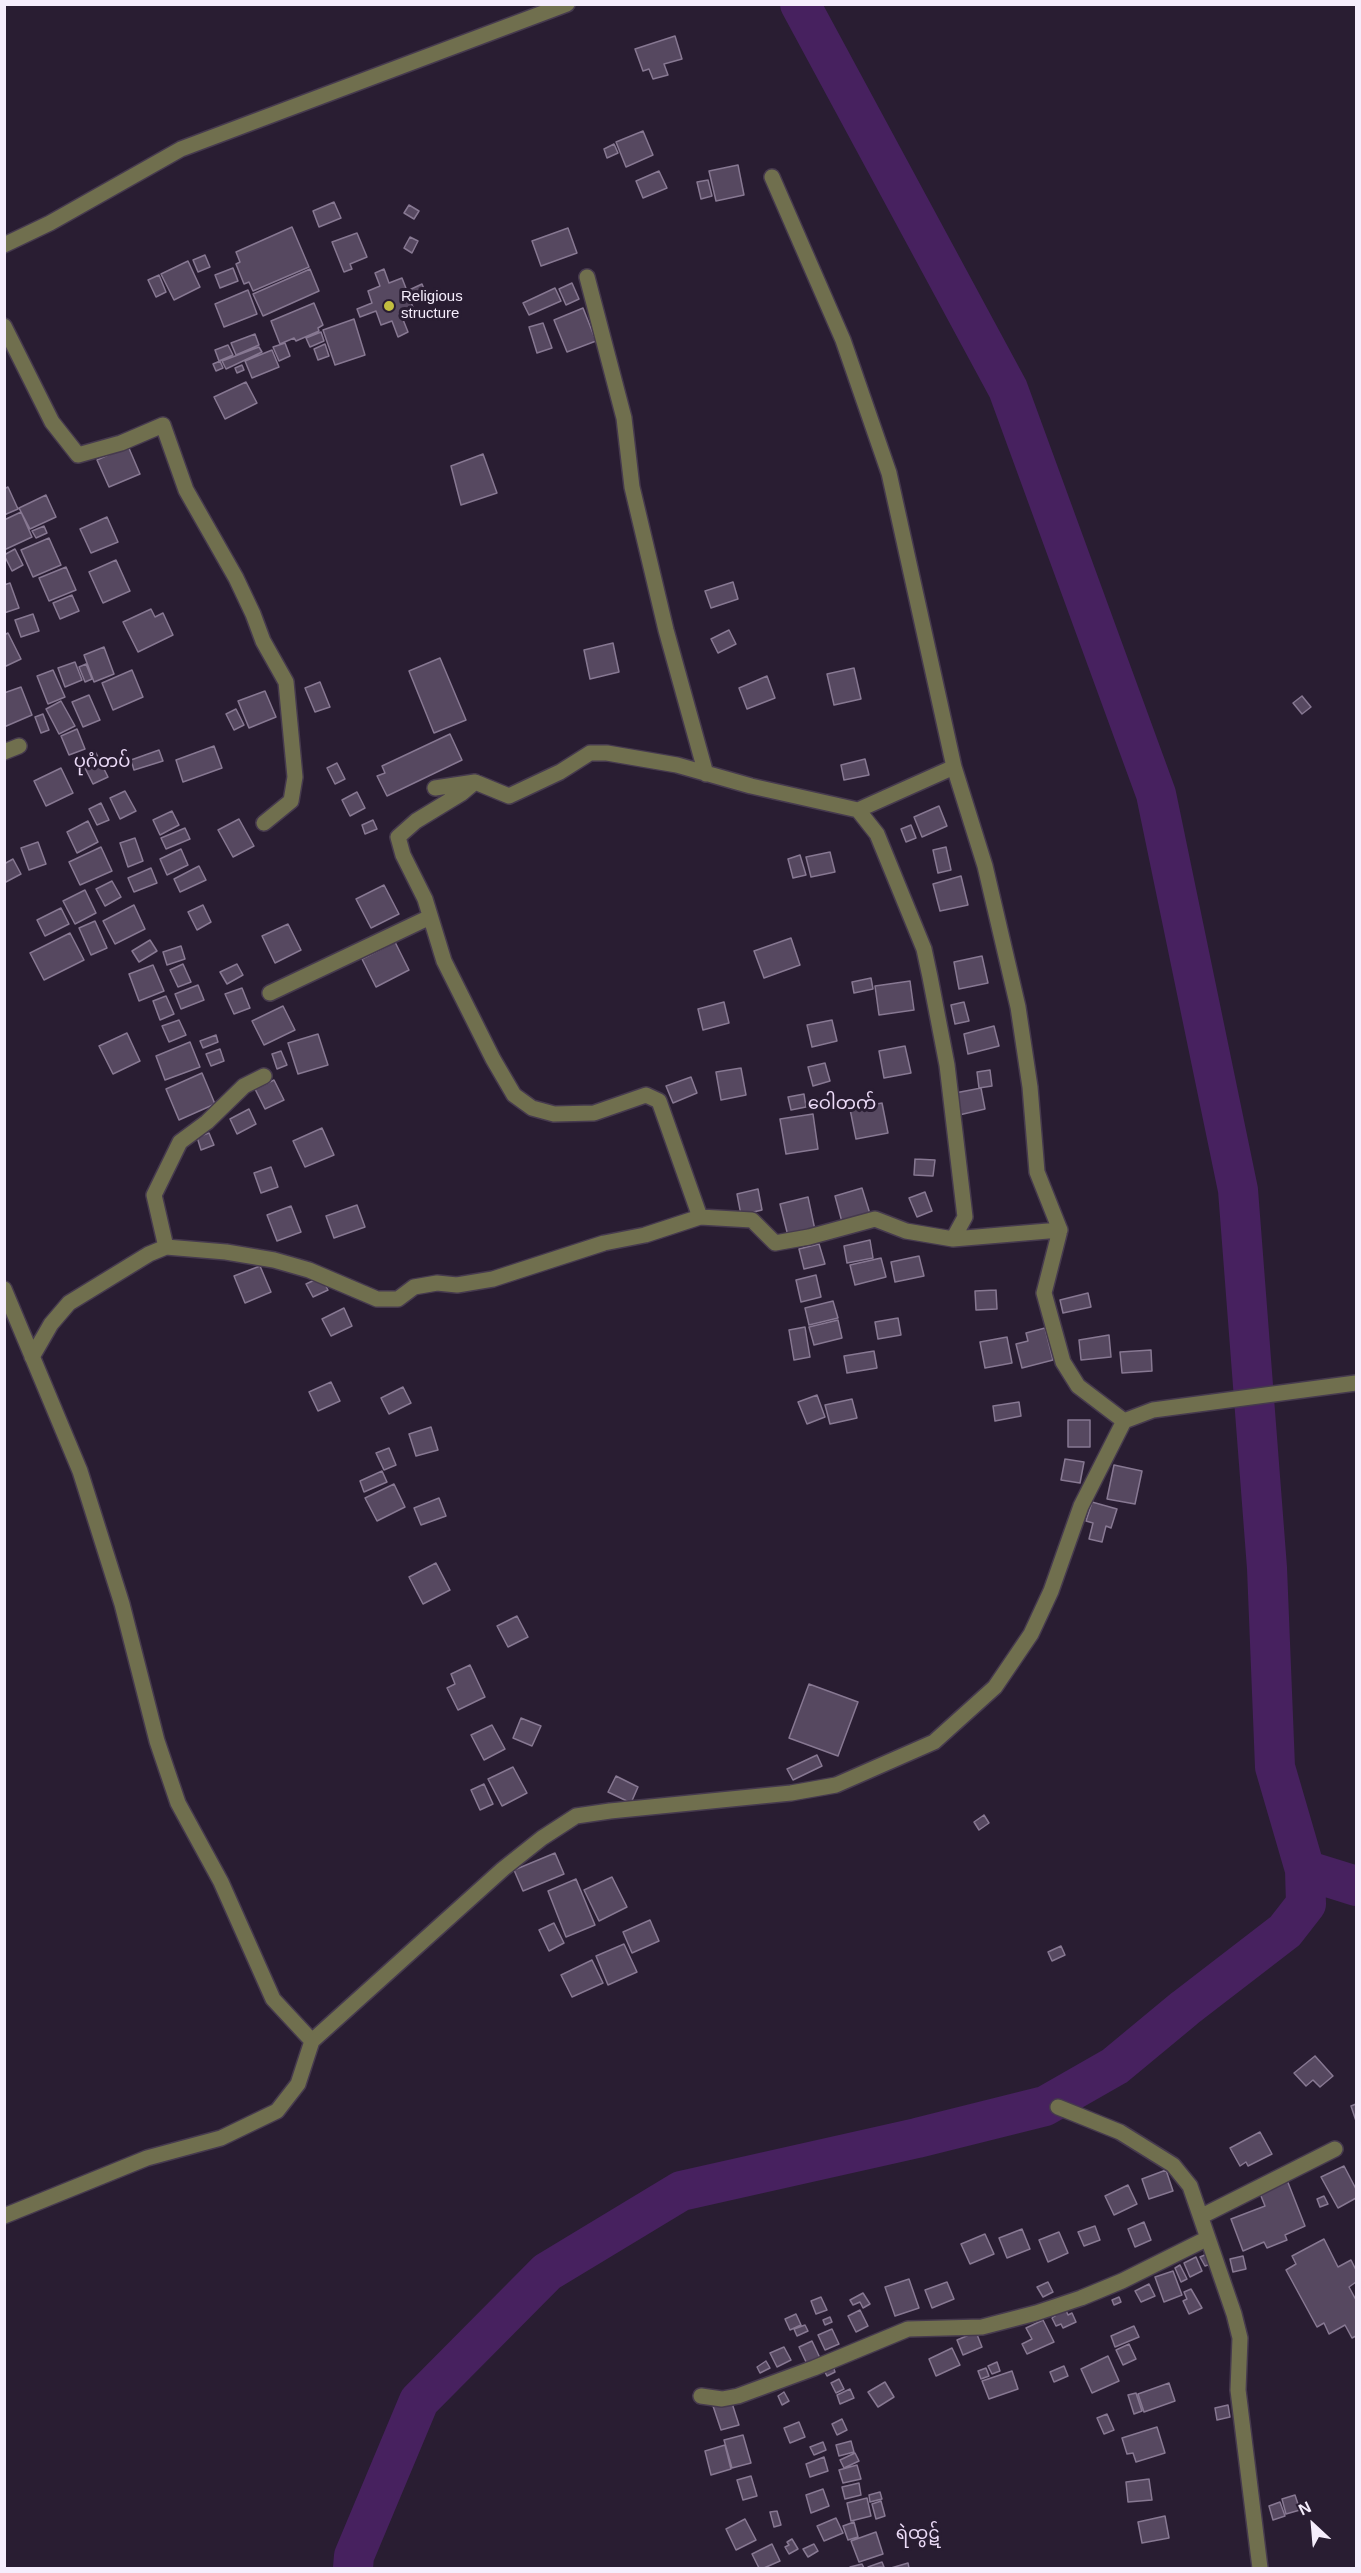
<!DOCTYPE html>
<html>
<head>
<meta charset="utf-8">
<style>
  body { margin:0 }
  #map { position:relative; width:1361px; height:2573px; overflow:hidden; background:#291d32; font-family:Arial,sans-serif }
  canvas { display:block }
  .frame { position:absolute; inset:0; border:6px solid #f5edfc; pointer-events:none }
  .north { position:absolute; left:1283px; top:2495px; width:60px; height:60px; -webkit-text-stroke:4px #291d32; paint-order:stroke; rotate:334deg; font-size:16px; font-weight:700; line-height:24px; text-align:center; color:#f5edfc }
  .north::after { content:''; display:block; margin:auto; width:21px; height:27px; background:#f5edfc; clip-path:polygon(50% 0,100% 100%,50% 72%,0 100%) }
</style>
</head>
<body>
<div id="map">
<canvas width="1361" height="2573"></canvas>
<div class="frame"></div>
<div class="north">N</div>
</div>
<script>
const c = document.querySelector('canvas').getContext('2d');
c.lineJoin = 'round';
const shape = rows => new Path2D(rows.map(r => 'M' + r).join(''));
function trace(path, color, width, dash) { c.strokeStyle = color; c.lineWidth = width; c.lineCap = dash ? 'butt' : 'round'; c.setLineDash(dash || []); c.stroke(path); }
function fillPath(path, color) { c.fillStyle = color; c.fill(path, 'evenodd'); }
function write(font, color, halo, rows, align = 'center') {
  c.font = font + ' Arial,"Noto Sans Myanmar",sans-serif'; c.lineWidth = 6; c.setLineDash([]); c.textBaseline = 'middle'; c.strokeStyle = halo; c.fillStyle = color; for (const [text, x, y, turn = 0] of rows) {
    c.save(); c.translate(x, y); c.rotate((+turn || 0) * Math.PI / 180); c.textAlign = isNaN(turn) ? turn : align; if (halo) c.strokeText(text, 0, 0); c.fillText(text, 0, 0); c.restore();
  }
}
trace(shape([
  [800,4,1008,389,1156,794,1238,1190,1267,1568,1275,1767,1305,1870,1356,1886],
  [353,2568,354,2556,419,2401,547,2272,681,2191,917,2138,1045,2106,1115,2066,1185,2008,1285,1931,1306,1904,1305,1870]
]), '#47215f', 40);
const building = shape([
  [675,36,682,59,664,64,668,75,653,79,649,69,643,71,635,49,675,36],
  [643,131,653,155,626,167,616,142,643,131],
  [614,144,618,153,607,158,604,149,614,144],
  [738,165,744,195,716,201,709,171,738,165],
  [659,171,667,188,643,198,636,181,659,171],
  [708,180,712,196,701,199,697,182,708,180],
  [334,202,341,218,319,227,313,211,334,202],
  [409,205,419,211,414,219,404,213,409,205],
  [292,227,309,267,253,291,249,282,244,284,236,264,240,262,236,252,292,227],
  [568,228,577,253,541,266,532,241,568,228],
  [357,233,367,257,350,264,352,269,344,272,332,242,357,233],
  [410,237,418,241,412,253,404,248,410,237],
  [205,255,210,267,198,272,193,260,205,255],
  [188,261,200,287,174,300,161,274,188,261],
  [233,268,238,281,220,288,215,275,233,268],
  [310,269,319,291,263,316,253,294,310,269],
  [384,269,389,283,402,278,407,291,422,284,426,294,410,300,415,312,402,317,408,332,398,337,392,321,381,325,376,311,360,317,357,309,372,303,368,291,380,286,375,273,384,269],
  [159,275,166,292,156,297,148,280,159,275],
  [572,283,579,299,566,305,559,289,572,283],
  [555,288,561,301,529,315,523,303,555,288],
  [248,290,257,314,224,327,215,304,248,290],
  [314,303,323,325,318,328,319,331,296,341,294,338,280,344,271,321,314,303],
  [583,308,596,341,567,352,554,320,583,308],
  [354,319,365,355,335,365,323,330,354,319],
  [543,323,552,348,537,353,529,327,543,323],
  [321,332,324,341,310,347,306,338,321,332],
  [255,334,259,345,236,355,231,343,255,334],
  [285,343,290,356,279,361,273,347,285,343],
  [325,344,329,356,318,360,314,349,325,344],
  [228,345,233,355,219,361,215,350,228,345],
  [259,347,262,352,226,369,222,361,259,347],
  [272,350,279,367,252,378,245,361,272,350],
  [220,361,223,368,216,371,213,364,220,361],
  [242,365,244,370,237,373,235,368,242,365],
  [246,382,257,403,225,419,214,397,246,382],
  [128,446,140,474,109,487,97,460,128,446],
  [483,454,497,493,461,505,451,466,483,454],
  [8,487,18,509,4,515,4,489,8,487],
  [46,495,56,517,30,529,19,508,46,495],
  [21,512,32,537,4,550,4,520,21,512],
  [107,517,118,542,91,553,80,529,107,517],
  [44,526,47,533,36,538,32,531,44,526],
  [49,538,61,565,33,577,21,550,49,538],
  [15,549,23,565,12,571,4,555,15,549],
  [116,560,130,591,103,603,89,572,116,560],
  [66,567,76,590,49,601,39,578,66,567],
  [733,582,738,599,711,608,705,591,733,582],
  [10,583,19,608,4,613,4,585,10,583],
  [72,595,79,611,60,619,53,603,72,595],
  [151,609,155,617,163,613,173,635,138,652,123,622,151,609],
  [33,614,39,631,21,637,15,620,33,614],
  [729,630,736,644,718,653,711,639,729,630],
  [8,633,21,659,4,667,4,635,8,633],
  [613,643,619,672,590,679,584,650,613,643],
  [104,647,114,674,94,682,84,655,104,647],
  [440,658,466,720,434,733,409,671,440,658],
  [75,662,82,680,65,687,58,668,75,662],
  [86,664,92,679,85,682,79,667,86,664],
  [854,668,861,699,834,705,827,674,854,668],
  [53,670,65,697,48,704,37,676,53,670],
  [132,670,143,697,113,710,102,683,132,670],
  [767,676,775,698,747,709,739,688,767,676],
  [320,682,330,707,315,712,305,688,320,682],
  [21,687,32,715,4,727,4,693,21,687],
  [265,691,276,717,249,728,238,701,265,691],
  [89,695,100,720,83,727,72,702,89,695],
  [1302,696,1311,707,1302,714,1293,703,1302,696],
  [61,701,75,726,59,734,46,709,61,701],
  [236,709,244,725,234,730,226,714,236,709],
  [43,714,49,730,41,733,35,717,43,714],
  [77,729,85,749,69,755,61,736,77,729],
  [450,734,462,760,387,796,377,776,385,773,382,766,450,734],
  [214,746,222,768,183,782,176,760,214,746],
  [159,750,163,761,134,770,131,760,159,750],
  [96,753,108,777,93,784,81,760,96,753],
  [865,759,869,775,844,780,841,765,865,759],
  [337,763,345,779,335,784,327,768,337,763],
  [61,768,73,793,46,806,34,781,61,768],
  [125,791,136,811,120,819,110,798,125,791],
  [357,792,365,808,350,816,342,800,357,792],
  [101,803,109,820,97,825,89,809,101,803],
  [939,806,947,826,922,837,914,817,939,806],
  [172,811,179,825,160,835,153,820,172,811],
  [239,819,254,846,233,857,218,830,239,819],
  [373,820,377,829,365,834,362,825,373,820],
  [88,821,98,842,77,853,67,832,88,821],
  [911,825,916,838,906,842,901,829,911,825],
  [185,828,190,839,166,849,161,838,185,828],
  [135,838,143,861,128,867,120,843,135,838],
  [38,842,46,864,29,870,21,848,38,842],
  [101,847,112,871,80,885,69,862,101,847],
  [946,847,951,870,938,873,933,850,946,847],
  [181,849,188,865,167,875,160,859,181,849],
  [830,852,835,872,811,877,806,857,830,852],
  [800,855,806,875,793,878,788,859,800,855],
  [13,859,21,874,4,883,4,864,13,859],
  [199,866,206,880,180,892,174,879,199,866],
  [151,868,157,883,134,892,128,878,151,868],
  [961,876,968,905,940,911,933,884,961,876],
  [112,881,121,897,105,906,96,889,112,881],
  [384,885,399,914,371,928,356,899,384,885],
  [85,890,96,913,75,924,63,901,85,890],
  [134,905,145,929,115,944,103,921,134,905],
  [203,905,211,922,197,930,188,912,203,905],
  [61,908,69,924,45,936,37,920,61,908],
  [95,921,107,948,91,955,79,928,95,921],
  [288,924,301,950,275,963,262,936,288,924],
  [70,933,84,960,44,980,30,953,70,933],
  [791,938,800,965,764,978,754,951,791,938],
  [150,940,157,951,139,962,132,951,150,940],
  [395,942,409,970,376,987,362,959,395,942],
  [181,946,185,959,167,965,163,952,181,946],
  [982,956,988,983,959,989,954,962,982,956],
  [183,964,191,982,178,987,170,970,183,964],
  [237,964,243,975,227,984,220,972,237,964],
  [153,965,164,991,139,1001,129,974,153,965],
  [871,978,873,989,854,993,852,982,871,978],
  [910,981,914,1010,879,1015,875,986,910,981],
  [198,985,204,1000,181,1009,175,994,198,985],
  [242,988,250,1008,234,1014,225,994,242,988],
  [166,996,174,1014,160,1020,153,1001,166,996],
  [724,1002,729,1023,703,1030,698,1009,724,1002],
  [964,1002,969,1021,955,1024,951,1005,964,1002],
  [283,1006,295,1030,264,1045,252,1021,283,1006],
  [179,1020,186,1035,169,1042,162,1026,179,1020],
  [832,1020,837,1041,812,1047,807,1025,832,1020],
  [994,1026,999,1046,968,1054,964,1034,994,1026],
  [127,1033,140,1061,113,1074,99,1046,127,1033],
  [318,1034,328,1065,298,1074,288,1043,318,1034],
  [216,1035,218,1042,203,1048,200,1041,216,1035],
  [190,1042,200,1067,165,1080,156,1056,190,1042],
  [905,1046,911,1073,884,1078,879,1051,905,1046],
  [220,1049,224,1061,211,1066,206,1054,220,1049],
  [281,1051,287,1065,277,1069,272,1054,281,1051],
  [825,1063,830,1081,813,1086,808,1067,825,1063],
  [741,1068,746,1095,721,1100,716,1072,741,1068],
  [990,1070,992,1086,979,1088,977,1072,990,1070],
  [202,1073,215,1104,179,1120,166,1089,202,1073],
  [691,1077,697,1093,673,1103,666,1086,691,1077],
  [274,1080,284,1100,265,1109,255,1089,274,1080],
  [981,1088,985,1109,959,1115,955,1093,981,1088],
  [804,1094,806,1107,791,1110,788,1097,804,1094],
  [882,1103,888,1133,856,1139,850,1109,882,1103],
  [249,1109,256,1124,237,1134,230,1119,249,1109],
  [813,1114,818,1149,786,1154,780,1119,813,1114],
  [322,1128,334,1155,305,1167,293,1141,322,1128],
  [209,1133,214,1145,201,1150,197,1137,209,1133],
  [915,1159,935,1160,933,1176,914,1175,915,1159],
  [271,1167,278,1187,261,1193,254,1173,271,1167],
  [862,1188,870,1214,842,1222,835,1196,862,1188],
  [758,1189,762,1210,741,1215,737,1194,758,1189],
  [925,1192,932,1211,917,1217,909,1198,925,1192],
  [808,1197,815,1230,788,1236,780,1204,808,1197],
  [357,1205,365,1227,334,1238,326,1216,357,1205],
  [291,1206,301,1232,277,1241,267,1215,291,1206],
  [870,1240,873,1258,847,1263,844,1246,870,1240],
  [819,1244,825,1264,804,1269,799,1249,819,1244],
  [919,1256,924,1276,895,1282,891,1262,919,1256],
  [881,1258,886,1277,855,1285,850,1265,881,1258],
  [260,1266,271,1292,245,1303,234,1276,260,1266],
  [816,1275,821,1297,801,1302,796,1280,816,1275],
  [321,1277,328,1290,313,1297,306,1284,321,1277],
  [996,1290,997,1309,976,1310,975,1291,996,1290],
  [1088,1293,1091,1307,1063,1313,1060,1300,1088,1293],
  [833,1301,838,1318,809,1325,805,1308,833,1301],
  [344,1308,352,1326,331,1336,322,1319,344,1308],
  [898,1318,901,1335,878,1339,875,1322,898,1318],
  [838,1320,842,1338,814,1345,809,1327,838,1320],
  [805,1327,810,1357,794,1360,789,1330,805,1327],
  [1045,1328,1053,1360,1022,1368,1016,1344,1028,1341,1026,1333,1045,1328],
  [1109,1335,1111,1357,1081,1360,1079,1340,1109,1335],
  [1007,1337,1012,1363,985,1368,980,1342,1007,1337],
  [1151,1350,1152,1371,1122,1373,1120,1352,1151,1350],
  [874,1351,877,1368,847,1373,844,1356,874,1351],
  [331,1382,340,1401,318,1411,309,1392,331,1382],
  [403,1387,411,1403,389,1414,381,1398,403,1387],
  [817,1395,825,1417,807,1424,798,1402,817,1395],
  [852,1399,857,1418,830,1424,825,1405,852,1399],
  [1019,1402,1021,1416,995,1421,993,1406,1019,1402],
  [1068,1420,1090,1420,1090,1447,1068,1447,1068,1420],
  [431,1427,438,1450,416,1456,409,1434,431,1427],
  [389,1448,396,1465,384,1470,376,1453,389,1448],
  [1065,1459,1084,1462,1080,1483,1061,1480,1065,1459],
  [1114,1465,1142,1471,1135,1504,1107,1499,1114,1465],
  [382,1471,387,1482,364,1492,360,1481,382,1471],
  [394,1484,405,1507,377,1521,365,1498,394,1484],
  [439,1498,446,1516,421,1525,414,1508,439,1498],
  [1092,1502,1117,1509,1111,1528,1106,1526,1102,1542,1089,1539,1093,1523,1086,1521,1092,1502],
  [436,1563,450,1590,423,1604,409,1577,436,1563],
  [517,1616,528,1637,508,1647,497,1626,517,1616],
  [470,1665,485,1697,458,1710,447,1688,455,1684,451,1674,470,1665],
  [809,1684,858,1702,838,1756,789,1738,809,1684],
  [521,1718,541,1726,532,1746,513,1738,521,1718],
  [492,1725,505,1749,484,1760,471,1735,492,1725],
  [817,1755,822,1766,793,1780,787,1769,817,1755],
  [513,1767,527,1793,502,1806,488,1779,513,1767],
  [616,1776,638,1787,631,1803,608,1792,616,1776],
  [484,1784,493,1804,480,1810,471,1790,484,1784],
  [984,1815,989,1823,979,1830,974,1822,984,1815],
  [555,1853,564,1874,523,1891,514,1870,555,1853],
  [612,1877,627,1907,599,1921,584,1890,612,1877],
  [576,1879,595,1925,566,1937,548,1891,576,1879],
  [650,1920,659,1941,632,1953,623,1932,650,1920],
  [554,1923,564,1943,549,1951,539,1930,554,1923],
  [624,1944,637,1972,608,1985,596,1956,624,1944],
  [1061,1946,1065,1955,1052,1961,1048,1952,1061,1946],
  [592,1960,603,1983,572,1997,561,1975,592,1960],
  [1315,2056,1333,2076,1320,2087,1313,2080,1306,2086,1294,2073,1315,2056],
  [1356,2104,1356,2121,1351,2106,1356,2104],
  [1260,2132,1272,2154,1248,2166,1246,2162,1240,2166,1230,2148,1260,2132],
  [1344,2166,1356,2189,1356,2198,1338,2208,1321,2177,1344,2166],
  [1166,2170,1173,2191,1149,2199,1142,2179,1166,2170],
  [1287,2180,1305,2226,1285,2235,1287,2240,1267,2248,1264,2242,1243,2251,1231,2219,1265,2206,1259,2191,1287,2180],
  [1128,2185,1137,2204,1114,2215,1105,2196,1128,2185],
  [1324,2196,1328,2204,1320,2207,1317,2199,1324,2196],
  [1144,2222,1151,2240,1135,2247,1128,2229,1144,2222],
  [1095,2226,1100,2240,1084,2246,1078,2232,1095,2226],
  [1022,2229,1030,2249,1007,2258,999,2238,1022,2229],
  [1059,2232,1068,2253,1048,2262,1039,2240,1059,2232],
  [985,2234,994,2254,970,2264,961,2244,985,2234],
  [1324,2239,1338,2267,1351,2260,1356,2270,1356,2282,1349,2287,1356,2300,1356,2336,1352,2338,1345,2325,1329,2334,1324,2323,1317,2327,1286,2270,1296,2264,1292,2256,1324,2239],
  [1207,2254,1211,2264,1205,2266,1200,2257,1207,2254],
  [1243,2256,1246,2269,1233,2272,1230,2259,1243,2256],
  [1196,2257,1202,2271,1190,2277,1184,2263,1196,2257],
  [1180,2265,1187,2279,1181,2282,1175,2268,1180,2265],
  [1173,2271,1182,2295,1164,2302,1155,2277,1173,2271],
  [909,2279,919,2308,895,2316,885,2287,909,2279],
  [947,2282,954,2299,932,2308,925,2290,947,2282],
  [1048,2282,1053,2292,1043,2297,1037,2287,1048,2282],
  [1149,2284,1155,2296,1141,2302,1135,2291,1149,2284],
  [1191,2289,1202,2308,1189,2314,1183,2301,1187,2299,1184,2292,1191,2289],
  [863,2293,870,2304,863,2308,860,2302,853,2305,850,2300,863,2293],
  [821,2297,827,2310,816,2314,811,2301,821,2297],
  [1119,2297,1121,2302,1114,2305,1112,2300,1119,2297],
  [1065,2308,1068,2315,1072,2313,1076,2322,1063,2328,1061,2324,1056,2326,1052,2318,1055,2316,1054,2314,1065,2308],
  [860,2310,868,2326,856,2332,848,2316,860,2310],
  [796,2314,801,2325,790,2330,785,2319,796,2314],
  [830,2317,832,2322,825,2325,823,2320,830,2317],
  [1043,2320,1054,2342,1027,2354,1022,2344,1032,2339,1026,2328,1043,2320],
  [805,2325,808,2331,797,2336,794,2329,805,2325],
  [1134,2326,1139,2337,1115,2347,1111,2336,1134,2326],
  [832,2329,839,2344,825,2350,818,2335,832,2329],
  [976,2332,982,2347,963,2355,957,2340,976,2332],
  [812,2341,820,2358,807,2364,799,2347,812,2341],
  [1129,2344,1136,2359,1123,2365,1116,2350,1129,2344],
  [784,2347,791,2360,777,2367,770,2353,784,2347],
  [952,2348,960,2365,936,2376,929,2359,952,2348],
  [1108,2356,1119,2381,1092,2393,1081,2369,1108,2356],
  [766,2361,770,2368,760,2373,757,2367,766,2361],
  [997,2362,1000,2371,992,2374,988,2366,997,2362],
  [833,2366,835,2372,827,2376,824,2370,833,2366],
  [1064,2366,1068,2376,1054,2382,1050,2372,1064,2366],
  [986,2368,989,2376,981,2379,978,2371,986,2368],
  [1012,2371,1018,2389,989,2399,982,2381,1012,2371],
  [839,2379,844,2389,836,2393,831,2383,839,2379],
  [885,2382,894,2397,878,2407,868,2392,885,2382],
  [1169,2383,1175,2401,1144,2412,1138,2394,1169,2383],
  [850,2389,854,2398,840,2404,837,2395,850,2389],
  [784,2392,789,2401,782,2405,778,2396,784,2392],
  [1136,2393,1142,2411,1134,2414,1128,2395,1136,2393],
  [731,2400,739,2425,721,2430,713,2406,731,2400],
  [1228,2405,1230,2417,1217,2420,1215,2408,1228,2405],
  [1107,2414,1114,2430,1104,2434,1097,2418,1107,2414],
  [842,2419,847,2430,837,2435,832,2424,842,2419],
  [799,2422,805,2437,790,2443,784,2428,799,2422],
  [1157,2427,1165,2453,1136,2462,1133,2453,1127,2454,1122,2438,1157,2427],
  [743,2435,751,2463,732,2468,724,2440,743,2435],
  [851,2441,854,2452,839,2456,836,2445,851,2441],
  [823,2442,826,2450,814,2455,810,2447,823,2442],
  [725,2445,731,2469,711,2475,705,2451,725,2445],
  [855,2453,859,2461,844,2468,840,2460,855,2453],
  [824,2457,828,2471,810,2477,806,2464,824,2457],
  [857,2465,861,2479,843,2483,839,2470,857,2465],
  [751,2476,757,2496,743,2500,737,2480,751,2476],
  [1149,2479,1152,2500,1128,2502,1126,2482,1149,2479],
  [859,2483,861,2495,845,2499,842,2487,859,2483],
  [823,2489,829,2506,811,2513,806,2495,823,2489],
  [880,2492,882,2499,870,2502,869,2495,880,2492],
  [1295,2495,1300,2510,1286,2514,1282,2499,1295,2495],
  [867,2498,871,2516,851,2521,847,2503,867,2498],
  [881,2501,885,2516,876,2519,872,2504,881,2501],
  [1280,2502,1285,2516,1273,2520,1269,2506,1280,2502],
  [777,2511,781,2525,774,2527,770,2512,777,2511],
  [1165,2516,1169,2538,1142,2543,1138,2522,1165,2516],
  [836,2518,843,2533,824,2541,817,2526,836,2518],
  [745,2519,756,2540,736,2550,726,2529,745,2519],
  [854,2522,858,2537,848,2540,843,2526,854,2522],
  [876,2532,883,2554,859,2562,851,2541,876,2532],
  [792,2539,798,2549,789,2554,785,2547,789,2545,787,2542,792,2539],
  [772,2544,780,2561,764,2568,759,2568,752,2554,772,2544],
  [814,2544,818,2551,808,2557,803,2549,814,2544],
  [882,2562,884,2567,868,2568,868,2567,882,2562],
  [908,2563,909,2568,891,2568,908,2563],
  [862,2564,864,2568,851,2568,850,2567,862,2564]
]);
fillPath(building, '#564860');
trace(building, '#877892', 1.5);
const minor = shape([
  [772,177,843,340,889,473,954,767,985,866,1018,1007,1030,1087,1037,1172,1060,1230,1044,1293,1063,1362,1078,1386,1124,1421],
  [4,245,50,223,181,149,567,4],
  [587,277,624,418,632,487,666,630,706,774],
  [4,326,52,422,78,455,121,443,163,425,186,490,236,578,253,614,263,641,286,682,295,777,291,801,264,823],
  [4,752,19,746],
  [475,782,462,793,416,821,398,837,403,855,425,899,444,961,493,1059,514,1095,532,1108,554,1114,594,1113,646,1095,659,1101,700,1217,752,1220,775,1243,809,1237,875,1219,906,1231,953,1239,1060,1230],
  [435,788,475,782,509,796,560,772,590,753,607,753,677,765,751,786,858,810,877,834,924,949,930,977,947,1065,965,1217,953,1239],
  [858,810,954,767],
  [270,993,430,917],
  [166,1247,226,1252,274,1260,309,1270,377,1299,398,1299,414,1287,437,1283,457,1285,493,1279,604,1243,645,1235,700,1217],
  [4,1289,80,1471,122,1604,157,1741,178,1803,221,1882,273,1999,312,2041],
  [32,1357,51,1324,69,1303,149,1254,166,1247,154,1195,180,1142,207,1122,244,1086,264,1076],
  [1058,2107,1120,2132,1173,2165,1190,2186,1234,2314,1240,2338,1238,2390,1260,2568],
  [4,2216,147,2158,221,2138,277,2111,298,2084,312,2041,503,1869,542,1838,576,1816,610,1811,791,1793,836,1785,934,1742,995,1687,1031,1634,1051,1591,1081,1506,1124,1421,1153,1410,1356,1383],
  [1202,2216,1335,2149],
  [701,2396,722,2399,738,2396,814,2368,908,2329,982,2327,1036,2313,1081,2298,1122,2281,1208,2238]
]);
trace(minor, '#463a4e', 18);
trace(minor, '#706f4e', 15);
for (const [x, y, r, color] of [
  [389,306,6,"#c2bd3f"]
]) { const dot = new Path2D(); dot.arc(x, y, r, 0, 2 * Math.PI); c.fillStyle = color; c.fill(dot); trace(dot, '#291d32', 2); }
write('15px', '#f5edfc', '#291d32', [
  ["Religious",401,297],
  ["structure",401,314]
], 'left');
write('18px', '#ecdbf8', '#291d32', [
  ["ပုဂံတပ်",102,762],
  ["ဝေါတက်",842,1104],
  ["ရဲထွဋ်",918,2534]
]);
</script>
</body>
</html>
